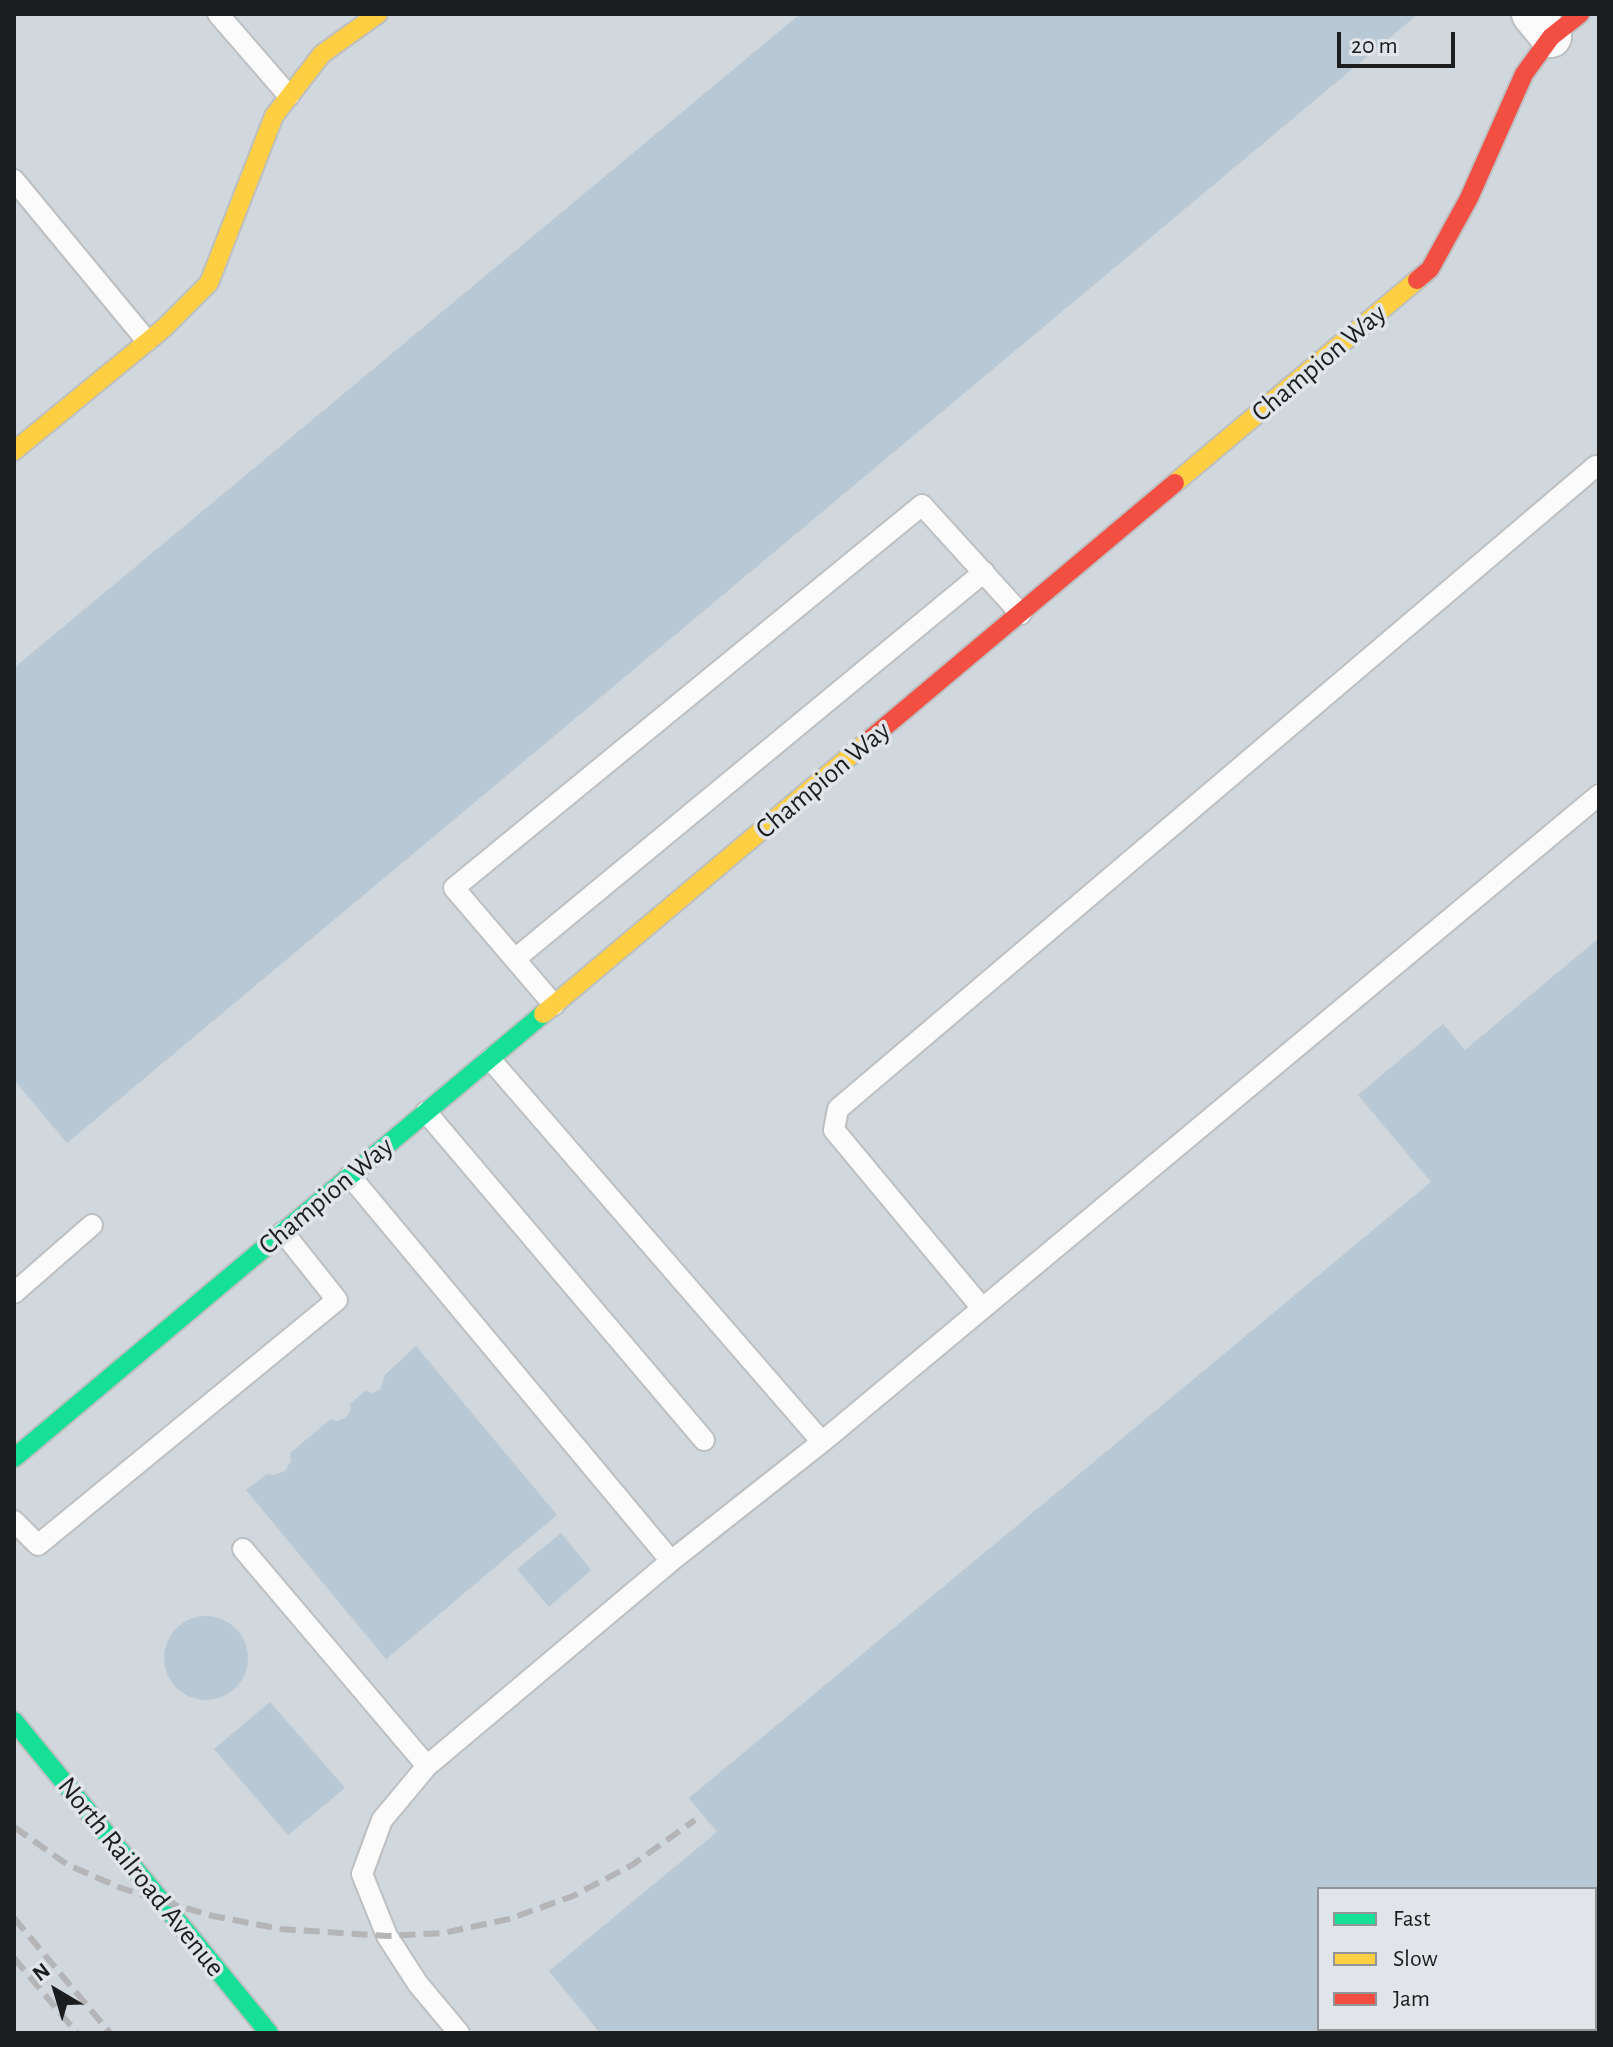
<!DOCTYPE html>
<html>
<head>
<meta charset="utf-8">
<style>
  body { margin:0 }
  #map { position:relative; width:1613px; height:2047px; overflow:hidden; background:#e3e5e7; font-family:"Alegreya Sans",sans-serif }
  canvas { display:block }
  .frame { position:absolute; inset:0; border:16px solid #1c1d1f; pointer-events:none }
  .legend { position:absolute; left:1317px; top:1887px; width:280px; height:144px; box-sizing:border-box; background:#e1e5e9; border:2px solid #929598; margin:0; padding:10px 14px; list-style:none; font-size:24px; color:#1c1d1f }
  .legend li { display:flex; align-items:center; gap:16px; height:40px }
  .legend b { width:40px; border:2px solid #929598 }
  .north { position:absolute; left:16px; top:1951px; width:80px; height:80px; -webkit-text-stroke:6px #e1e5e9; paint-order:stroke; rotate:322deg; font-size:22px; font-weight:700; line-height:32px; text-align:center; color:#1c1d1f }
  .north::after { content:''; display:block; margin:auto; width:28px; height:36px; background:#1c1d1f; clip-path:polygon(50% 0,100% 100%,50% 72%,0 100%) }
  .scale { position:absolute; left:1337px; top:32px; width:118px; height:36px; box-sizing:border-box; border:4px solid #1c1d1f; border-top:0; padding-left:10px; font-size:24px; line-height:28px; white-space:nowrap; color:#1c1d1f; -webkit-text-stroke:6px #e1e5e9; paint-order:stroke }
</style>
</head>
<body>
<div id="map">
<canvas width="1613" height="2047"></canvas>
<div class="frame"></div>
<ul class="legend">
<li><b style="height:10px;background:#16e098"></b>Fast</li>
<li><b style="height:10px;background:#ffcf43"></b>Slow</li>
<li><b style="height:10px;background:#f24e42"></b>Jam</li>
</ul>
<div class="north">N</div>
<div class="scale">20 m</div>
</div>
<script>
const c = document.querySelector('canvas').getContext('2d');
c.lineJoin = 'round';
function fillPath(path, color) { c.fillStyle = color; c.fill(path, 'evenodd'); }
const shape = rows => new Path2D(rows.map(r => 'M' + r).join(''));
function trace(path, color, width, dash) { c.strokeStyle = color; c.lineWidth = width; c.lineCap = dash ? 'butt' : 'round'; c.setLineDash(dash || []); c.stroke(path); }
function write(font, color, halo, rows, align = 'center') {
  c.font = font + ' "Alegreya Sans",sans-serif'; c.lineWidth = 7; c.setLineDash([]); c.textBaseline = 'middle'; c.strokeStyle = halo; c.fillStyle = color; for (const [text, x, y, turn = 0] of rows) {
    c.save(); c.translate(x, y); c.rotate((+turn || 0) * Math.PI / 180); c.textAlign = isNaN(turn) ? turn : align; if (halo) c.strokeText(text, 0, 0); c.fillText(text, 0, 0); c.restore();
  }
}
fillPath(shape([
  [14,14,1599,14,1599,2033,14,2033],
  [1319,1889,1595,1889,1595,2029,1319,2029]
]), '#d0d7dd');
fillPath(shape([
  [800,14,1418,14,67,1143,14,1080,14,668],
  [1599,938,1599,2033,600,2033,549,1971,717,1832,689,1798,1431,1182,1358,1095,1443,1024,1465,1050],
  [1319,1889,1595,1889,1595,2029,1319,2029],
  [416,1346,557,1515,386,1659,246,1490,267,1474,274,1475,285,1471,291,1461,290,1453,331,1419,337,1421,345,1418,351,1410,350,1404,365,1391,372,1393,380,1390,385,1375],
  [561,1533,591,1570,549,1607,517,1569],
  '164 1658a42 42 0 1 1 84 0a42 42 0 1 1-84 0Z',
  [270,1702,345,1788,288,1835,214,1749]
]), '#b8c8d4');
const lane = shape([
  [218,14,289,96],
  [14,180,147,341],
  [515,959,984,572],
  [554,1005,454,888,922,505,1021,614],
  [490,1059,822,1442],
  [426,1112,704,1440],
  [350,1176,671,1561],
  [14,1293,92,1225],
  [982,1308,834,1130,838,1109,1596,466,1599,467],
  [14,1521,38,1545,337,1300,283,1232],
  [243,1549,427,1766],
  [459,2033,418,1984,387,1936,362,1874,382,1820,427,1766,671,1561,822,1442,1599,795]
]);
const street = shape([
  [1532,14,1551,37]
]);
const fast = shape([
  [14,1458,543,1014],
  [14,1721,269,2033]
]);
const slow = shape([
  [14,451,164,328,209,283,274,116,322,54,378,14],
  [1175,483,1417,280],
  [543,1014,869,740]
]);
const jam = shape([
  [1417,280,1430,269,1469,198,1524,74,1551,37,1580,14],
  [869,740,1175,483]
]);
trace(lane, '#bdbfc0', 24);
trace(street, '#bdbfc0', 44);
trace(fast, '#bdbfc0', 22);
trace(slow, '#bdbfc0', 22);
trace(jam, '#bdbfc0', 22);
trace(lane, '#fbfbfb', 20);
trace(street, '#fbfbfb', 40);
trace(fast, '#16e098', 18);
trace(slow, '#ffcf43', 18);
trace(jam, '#f24e42', 18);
trace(shape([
  [14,1827,68,1865,121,1888,161,1901,213,1916,281,1929,387,1936,443,1933,509,1919,573,1896,632,1865,695,1820],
  [14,1918,110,2033],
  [14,1958,77,2033]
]), '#b5b5b7', 6, [16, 8]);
write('28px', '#1c1d1f', '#e1e5e9', [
  ["Champion Way",1319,363,-40],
  ["Champion Way",823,780,-40],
  ["Champion Way",326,1196,-40],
  ["North Railroad Avenue",141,1877,51]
]);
</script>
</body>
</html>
